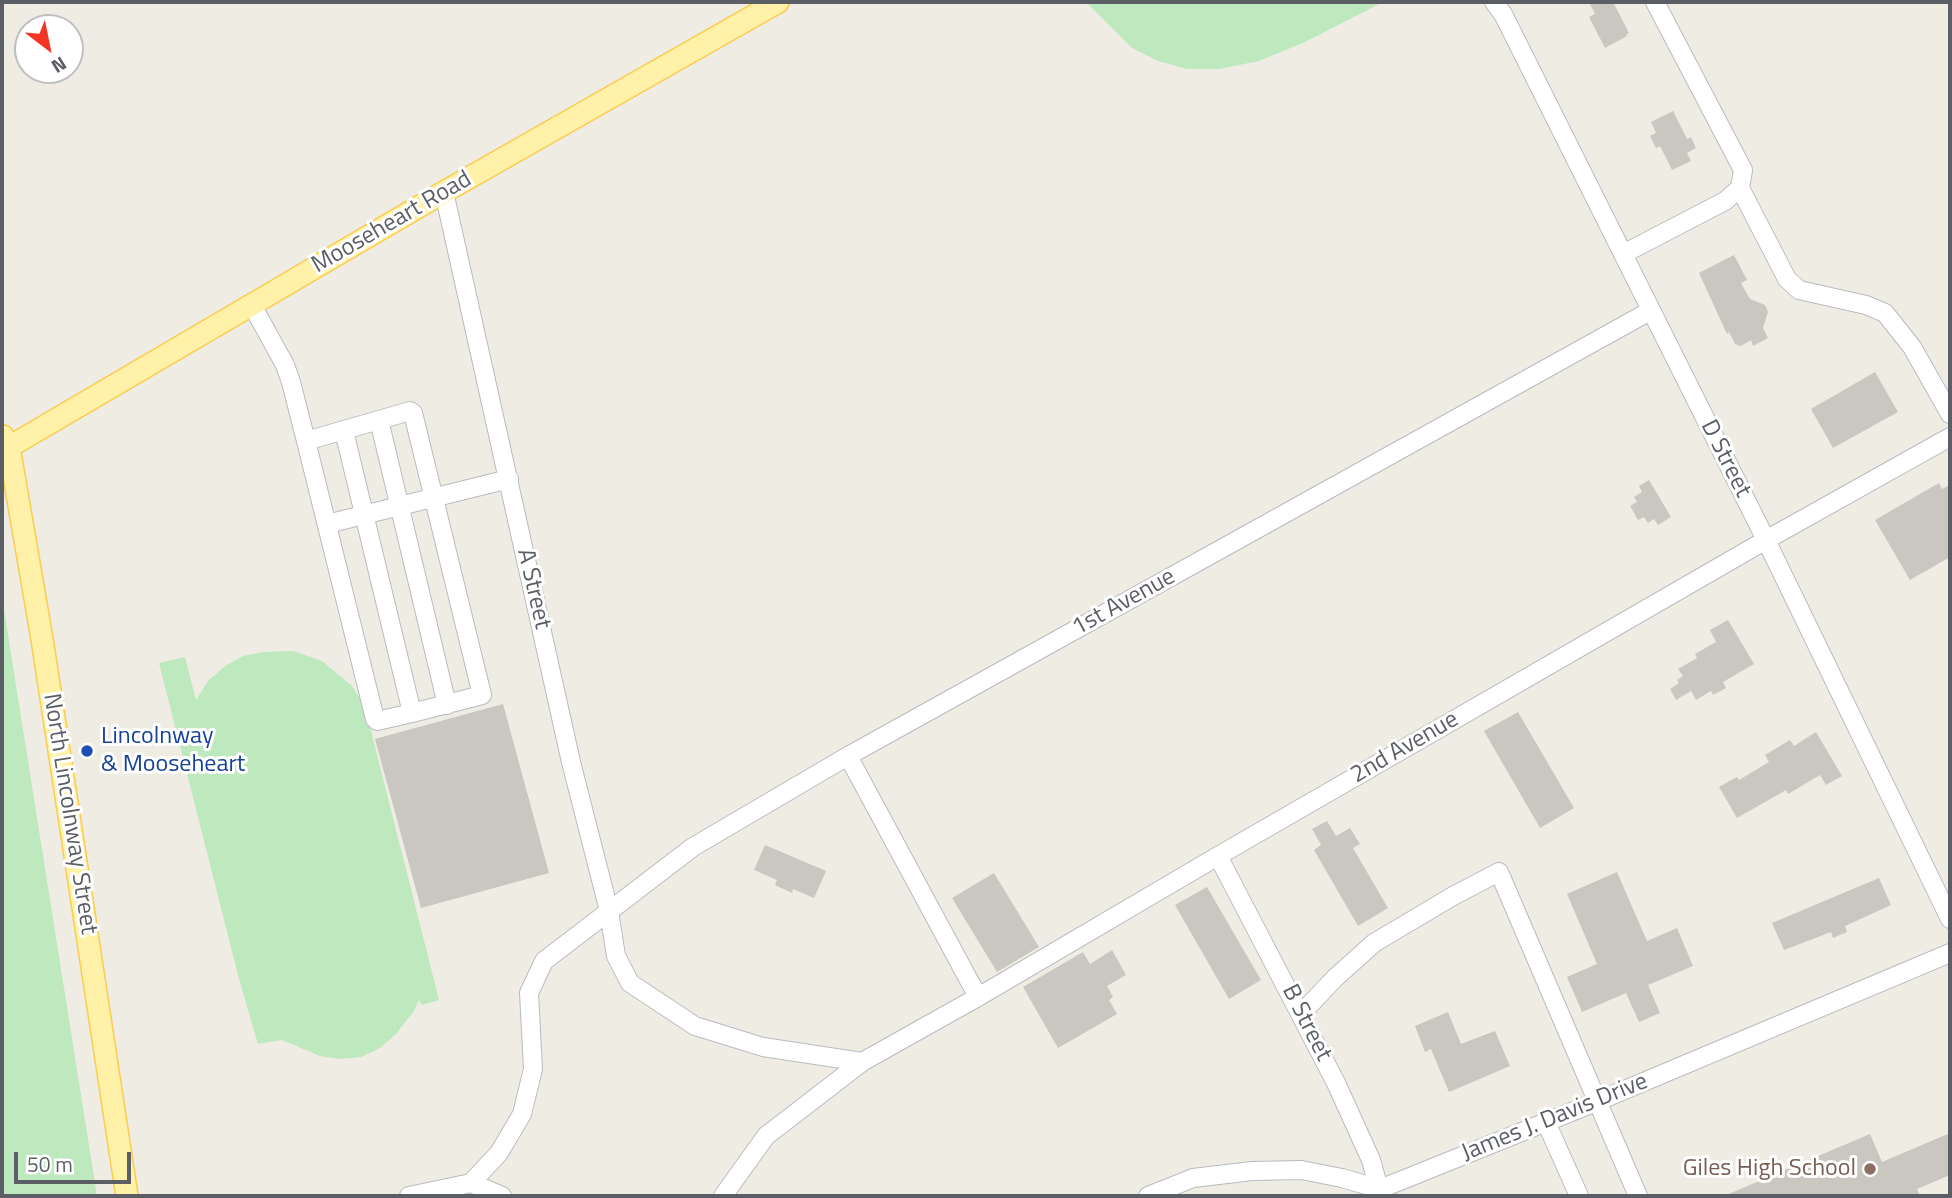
<!DOCTYPE html>
<html>
<head>
<meta charset="utf-8">
<style>
  body { margin:0 }
  #map { position:relative; width:1952px; height:1198px; overflow:hidden; background:#efece3; font-family:"Titillium Web",sans-serif }
  canvas { display:block }
  .frame { position:absolute; inset:0; border:4px solid #5b5f65; pointer-events:none }
  .north { position:absolute; left:14px; top:14px; width:70px; height:70px; box-sizing:border-box; background:#fff; border:2px solid #bdbfc1; border-radius:50%; rotate:148deg; font-size:19px; font-weight:700; line-height:28px; text-align:center; color:#5b5f65 }
  .north::after { content:''; display:block; margin:auto; width:24px; height:32px; background:#f53523; clip-path:polygon(50% 0,100% 100%,50% 72%,0 100%) }
  .scale { position:absolute; left:14px; top:1152px; width:117px; height:32px; box-sizing:border-box; border:4px solid #5b5f65; border-top:0; padding-left:9px; font-size:21px; line-height:24px; white-space:nowrap; color:#5b5f65; -webkit-text-stroke:5px #fff; paint-order:stroke }
</style>
</head>
<body>
<div id="map">
<canvas width="1952" height="1198"></canvas>
<div class="frame"></div>
<div class="north">N</div>
<div class="scale">50 m</div>
</div>
<script>
const c = document.querySelector('canvas').getContext('2d');
c.lineJoin = 'round';
function fillPath(path, color) { c.fillStyle = color; c.fill(path, 'evenodd'); }
const shape = rows => new Path2D(rows.map(r => 'M' + r).join(''));
function trace(path, color, width, dash) { c.strokeStyle = color; c.lineWidth = width; c.lineCap = dash ? 'butt' : 'round'; c.setLineDash(dash || []); c.stroke(path); }
function write(font, color, halo, rows, align = 'center') {
  c.font = font + ' "Titillium Web",sans-serif'; c.lineWidth = 6; c.setLineDash([]); c.textBaseline = 'middle'; c.strokeStyle = halo; c.fillStyle = color; for (const [text, x, y, turn = 0] of rows) {
    c.save(); c.translate(x, y); c.rotate((+turn || 0) * Math.PI / 180); c.textAlign = isNaN(turn) ? turn : align; if (halo) c.strokeText(text, 0, 0); c.fillText(text, 0, 0); c.restore();
  }
}
fillPath(shape([
  [1086,2,1383,2,1305,42,1259,61,1219,69,1187,69,1158,61,1132,48],
  [2,597,97,1196,2,1196],
  [293,651,322,661,352,686,365,707,439,1000,422,1005,419,1000,414,1011,396,1034,380,1048,361,1057,340,1059,320,1056,282,1040,258,1044,239,979,159,663,185,657,196,700,208,681,225,666,243,656,263,652]
]), '#bee8be');
fillPath(shape([
  [1589,2,1613,2,1629,33,1626,35,1627,36,1605,48,1589,17,1595,14],
  [1673,111,1687,139,1691,137,1696,148,1687,153,1691,161,1672,170,1660,146,1656,148,1650,136,1656,133,1651,122],
  [1734,255,1747,280,1741,283,1750,299,1765,305,1768,312,1763,328,1768,338,1753,346,1751,340,1741,346,1735,344,1729,332,1727,334,1699,273],
  [1875,372,1898,412,1833,448,1811,409],
  [1649,480,1671,517,1658,525,1654,519,1648,523,1644,517,1638,520,1630,506,1637,502,1634,497,1642,492,1639,486],
  [1939,483,1942,489,1950,485,1950,557,1910,580,1875,520],
  [1728,620,1754,664,1723,682,1726,688,1713,695,1711,691,1696,700,1691,691,1676,700,1670,689,1679,683,1677,680,1683,676,1678,669,1697,658,1695,654,1716,642,1710,630],
  [503,704,549,873,421,908,375,739],
  [1518,712,1574,808,1540,828,1484,731],
  [1816,732,1842,776,1826,785,1820,775,1788,794,1786,790,1737,818,1719,787,1737,777,1739,780,1769,762,1765,755,1790,740,1794,746],
  [1327,821,1336,836,1350,828,1360,844,1353,848,1388,908,1358,926,1314,850,1321,845,1312,829],
  [765,845,826,871,814,898,793,889,792,893,775,885,777,880,754,870],
  [1617,872,1647,941,1677,928,1693,966,1648,985,1660,1013,1639,1022,1626,993,1582,1012,1567,977,1597,964,1567,894],
  [994,873,1039,947,997,972,952,898],
  [1879,878,1891,905,1845,926,1847,932,1833,938,1831,932,1784,950,1772,923],
  [1207,887,1261,980,1229,999,1175,905],
  [1112,950,1126,975,1107,986,1113,997,1109,1000,1117,1014,1058,1048,1023,987,1083,952,1090,964],
  [1448,1012,1461,1044,1495,1031,1510,1066,1449,1092,1431,1049,1425,1052,1415,1026],
  [1950,1133,1950,1175,1917,1189,1920,1196,1724,1196,1870,1134,1882,1162]
]), '#cac6c0');
const minor = shape([
  [1494,2,1503,14,1766,540,1950,919],
  [1740,188,1787,279,1799,290,1866,305,1885,313,1912,347,1950,414],
  [444,192,571,762,609,911,616,956,630,983,695,1026,763,1047,862,1062],
  [1623,254,1725,201,1740,188,1743,170,1655,2],
  [252,305,285,365,291,382,306,441,410,411,413,413,482,695,412,713],
  [379,420,447,705],
  [306,441,375,719,377,721,412,713,344,431],
  [327,524,509,479],
  [848,756,978,997],
  [1218,856,1336,1083,1371,1160,1381,1196],
  [1301,1014,1335,978,1374,943,1453,896,1499,872,1638,1196],
  [1546,1122,1579,1196],
  [471,1183,499,1153,522,1114,533,1069,529,993,544,961,693,847,848,756,1650,311],
  [471,1183,502,1196],
  [409,1196,471,1183],
  [723,1196,766,1136,862,1062,978,997,1218,856,1766,540,1950,437],
  [1148,1196,1193,1178,1252,1171,1301,1170,1342,1178,1380,1189,1596,1102,1950,953]
]);
const major = shape([
  [3,436,9,447,42,639,127,1196],
  [9,447,444,192,778,2]
]);
trace(minor, '#b8bbc0', 20);
trace(major, '#fbcc50', 24);
trace(minor, '#fff', 18);
trace(major, '#fff2a8', 21);
for (const [x, y, r, color] of [
  [87,751,7,"#1a4fb4"],
  [1870,1169,7,"#8d6e63"]
]) { const dot = new Path2D(); dot.arc(x, y, r, 0, 2 * Math.PI); c.fillStyle = color; c.fill(dot); trace(dot, '#fff', 2.5); }
write('24px', '#5b5f65', '#fff', [
  ["Mooseheart Road",392,223,-30],
  ["D Street",1725,459,63],
  ["A Street",533,589,77],
  ["1st Avenue",1124,603,-29],
  ["2nd Avenue",1405,748,-30],
  ["North Lincolnway Street",69,814,81],
  ["B Street",1306,1023,63],
  ["James J. Davis Drive",1555,1118,-22]
]);
write('24px', '#164399', '#fff', [
  ["Lincolnway",101,737],
  ["& Mooseheart",101,765]
], 'left');
write('24px', '#785e54', '#fff', [
  ["Giles High School",1856,1169]
], 'right');
</script>
</body>
</html>
